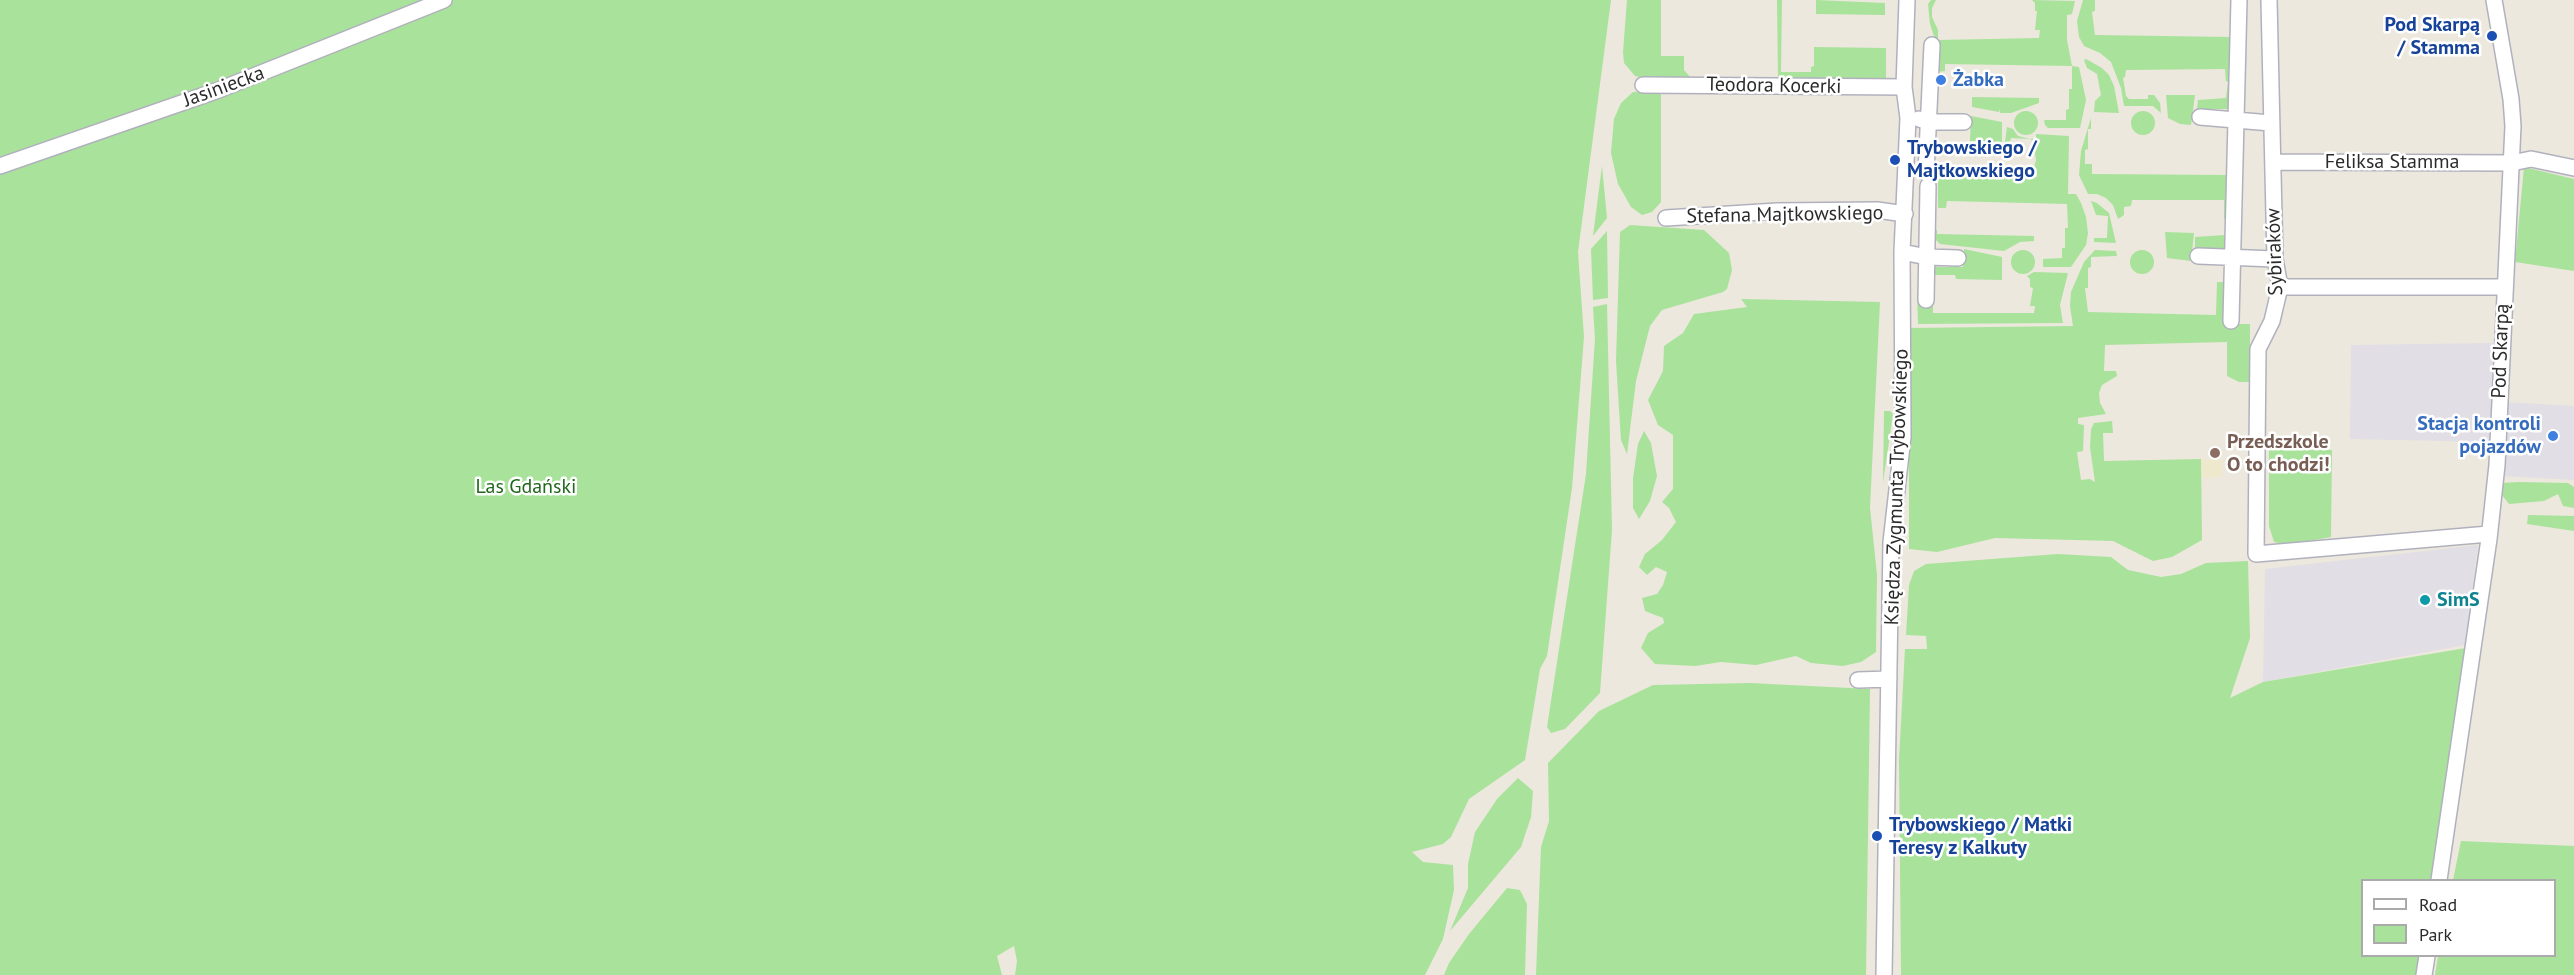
<!DOCTYPE html>
<html>
<head>
<meta charset="utf-8">
<style>
  body { margin:0 }
  #map { position:relative; width:2574px; height:975px; overflow:hidden; background:#ece8dd; font-family:"PT Sans",sans-serif }
  canvas { display:block }
  .legend { position:absolute; left:2361px; top:879px; width:195px; height:78px; box-sizing:border-box; background:#fff; border:2px solid #aaa; margin:0; padding:8px 10px; list-style:none; font-size:18px; color:#2b2b2b }
  .legend li { display:flex; align-items:center; gap:12px; height:30px }
  .legend b { width:30px; border:2px solid #aaa }
</style>
</head>
<body>
<div id="map">
<canvas width="2574" height="975"></canvas>
<ul class="legend">
<li><b style="height:8px;background:#fff"></b>Road</li>
<li><b style="height:16px;background:#a9e29b"></b>Park</li>
</ul>
</div>
<script>
const c = document.querySelector('canvas').getContext('2d');
c.lineJoin = 'round';
function fillPath(path, color) { c.fillStyle = color; c.fill(path, 'evenodd'); }
const shape = rows => new Path2D(rows.map(r => 'M' + r).join(''));
function trace(path, color, width, dash) { c.strokeStyle = color; c.lineWidth = width; c.lineCap = dash ? 'butt' : 'round'; c.setLineDash(dash || []); c.stroke(path); }
function write(font, color, halo, rows, align = 'center') {
  c.font = font + ' "PT Sans",sans-serif'; c.lineWidth = 5; c.setLineDash([]); c.textBaseline = 'middle'; c.strokeStyle = halo; c.fillStyle = color; for (const [text, x, y, turn = 0] of rows) {
    c.save(); c.translate(x, y); c.rotate((+turn || 0) * Math.PI / 180); c.textAlign = isNaN(turn) ? turn : align; if (halo) c.strokeText(text, 0, 0); c.fillText(text, 0, 0); c.restore();
  }
}
fillPath(shape([
  [2493,343,2491,442,2350,439,2351,345],
  [2506,402,2574,406,2574,480,2503,476],
  [2478,545,2465,645,2263,682,2265,569]
]), '#e1dee5');
fillPath(shape([
  [2201,459,2222,459,2222,477,2202,478]
]), '#eee8cd');
fillPath(shape([
  [0,0,1611,0,1578,252,1584,337,1572,488,1547,656,1540,669,1525,760,1469,799,1451,837,1443,844,1412,852,1423,862,1453,865,1454,890,1443,939,1425,975,1015,975,1017,961,1014,946,997,956,1002,975,0,975],
  [1627,0,1661,0,1661,56,1684,56,1684,70,1691,78,1657,81,1635,76,1624,63,1623,52],
  [1777,0,1782,0,1781,72,1811,72,1811,67,1814,66,1814,47,1886,48,1886,81,1778,77],
  [1816,0,1885,3,1885,15,1816,14],
  [1931,0,1936,0,1932,8,1932,17,1938,30,1938,40,2039,38,2040,30,2035,30,2037,11,2035,11,2035,3,2032,0,2075,1,2072,14,2067,15,2067,40,2072,66,2079,67,2086,100,2080,128,2048,128,2045,125,2044,120,2066,120,2066,110,2069,109,2069,89,2072,89,2072,66,1945,64,1945,71,1937,72,1936,42,1930,24,1928,4],
  [2083,0,2095,0,2095,11,2092,12,2095,35,2230,37,2233,109,2197,109,2198,100,2226,98,2228,82,2226,81,2225,69,2126,70,2125,77,2123,78,2126,96,2129,99,2148,99,2148,95,2154,95,2160,103,2161,113,2153,106,2124,106,2121,88,2111,62,2100,53,2084,46,2079,37,2077,21],
  [2086,59,2102,68,2109,75,2114,86,2119,113,2094,112,2095,101,2101,95,2097,74,2087,68,2084,60],
  [1661,91,1661,202,1652,212,1642,215,1631,207,1618,184,1611,153,1614,119,1621,103,1633,92],
  [2166,95,2195,95,2191,125,2180,124,2168,118],
  [1972,97,2039,98,2039,103,2011,113,2000,113,2000,109,1999,112,1972,107],
  '2014 123a12 12 0 1 1 24 0a12 12 0 1 1-24 0Z',
  '2131 123a12 12 0 1 1 24 0a12 12 0 1 1-24 0Z',
  [1971,116,2002,122,2002,142,1970,141],
  [2091,118,2091,129,2088,129,2088,149,2085,150,2085,164,2092,164,2092,174,2228,175,2231,249,2195,248,2195,237,2225,235,2227,219,2224,219,2224,200,2132,200,2131,206,2124,207,2124,215,2118,219,2113,205,2106,198,2097,194,2088,194,2079,175,2081,151],
  [2007,127,2013,129,2018,136,2030,139,2036,138,2036,134,2069,136,2068,194,2076,194,2081,203,2086,217,2088,233,2086,245,2071,267,2043,267,2043,259,2062,258,2062,248,2065,248,2065,228,2068,228,2067,204,1947,201,1946,208,1938,208,1938,181,1932,180,1933,167,1937,167,1937,176,2037,177,2037,172,2033,171,2036,160,2033,141,2030,139,2011,138,2010,142,2005,142],
  [1602,166,1607,218,1593,236],
  [2524,167,2574,179,2574,271,2515,262],
  [2091,201,2097,203,2109,213,2116,243,2094,242,2094,238,2107,238,2108,216,2096,215],
  [1630,225,1704,230,1729,253,1732,270,1727,289,1723,292,1662,310,1650,326,1636,381,1627,454,1621,440,1616,361,1620,232],
  [1934,230,1937,230,1937,234,2034,236,2034,241,2020,242,2004,251,1940,244,1935,239],
  [1607,231,1608,298,1593,300,1591,249],
  [2165,232,2194,233,2191,261,2167,258],
  [1964,249,2002,257,2002,280,1956,279,1955,275,1932,275,1932,267,1963,267],
  '2130 262a12 12 0 1 1 24 0a12 12 0 1 1-24 0Z',
  [2095,250,2116,251,2117,256,2091,257,2091,267,2088,268,2088,288,2085,288,2088,312,2216,315,2217,282,2227,282,2227,324,2250,324,2250,382,2239,382,2227,376,2227,342,2105,345,2104,371,2116,371,2117,376,2102,385,2099,393,2100,403,2106,414,2078,418,2078,424,2084,425,2083,451,2077,452,2081,480,2090,479,2095,482,2090,447,2091,429,2094,423,2112,421,2113,433,2103,433,2104,461,2201,459,2202,540,2172,557,2153,561,2113,541,1995,538,1937,552,1909,549,1909,328,2073,326,2070,306,2071,292,2084,262],
  '2011 262a12 12 0 1 1 24 0a12 12 0 1 1-24 0Z',
  [2034,272,2068,273,2060,305,2063,323,1918,324,1917,294,1921,293,1929,306,1933,306,1933,313,2034,313,2035,306,2030,306,2033,288,2030,287,2030,279,2027,276],
  [1741,299,1880,302,1870,508,1877,575,1876,652,1861,662,1843,666,1811,663,1796,656,1756,665,1721,662,1695,666,1655,664,1641,648,1648,633,1664,623,1663,618,1645,611,1642,598,1657,594,1663,585,1667,572,1656,567,1647,575,1639,567,1645,554,1662,540,1676,522,1669,508,1662,502,1673,489,1673,435,1658,425,1648,400,1663,371,1664,346,1683,333,1694,314,1747,307],
  [1607,304,1612,530,1600,693,1565,729,1551,733,1547,727,1586,474,1595,339,1593,307],
  [1884,411,1890,411,1893,414,1883,483],
  [1644,431,1651,443,1657,476,1650,501,1639,519,1633,508,1633,478,1638,444],
  [2269,450,2332,450,2331,537,2289,545,2274,542,2269,526],
  [2518,482,2568,483,2574,487,2574,508,2563,506,2558,494,2544,501,2509,504,2502,495,2503,483],
  [2528,515,2574,516,2574,531,2527,524],
  [2058,554,2111,557,2128,570,2161,577,2181,574,2206,563,2248,561,2250,638,2230,698,2263,682,2466,648,2431,880,2362,880,2362,956,2419,956,2417,975,1901,975,1899,760,1905,649,1927,649,1926,636,1906,635,1909,585,1914,571,1926,564],
  [1750,683,1870,689,1866,975,1536,975,1541,847,1549,821,1548,763,1599,711,1653,685],
  [1518,778,1533,791,1531,817,1521,847,1450,931,1468,888,1468,864,1475,832,1497,799],
  [2461,841,2574,846,2574,975,2435,975,2438,956,2554,956,2554,880,2453,880],
  [1507,888,1520,890,1527,904,1525,975,1444,975,1449,963,1469,934]
]), '#a9e29b');
const minor = shape([
  [2269,0,2275,259,2280,287,2272,321,2258,349,2256,554,2489,534],
  [1643,85,1904,87],
  [2200,117,2271,123],
  [1919,119,1928,122,1964,122],
  [2273,162,2512,163,2531,159,2574,168],
  [0,166,216,91,444,0],
  [1926,173,1932,45],
  [1666,218,1777,211,1877,210,1905,214],
  [1902,252,1927,257,1958,258],
  [2198,256,2275,259],
  [2280,287,2504,287],
  [1926,300,1928,186],
  [2231,321,2239,0],
  [1858,680,1889,679],
  [2439,880,2489,539,2497,465,2513,126,2511,99,2494,0],
  [1884,975,1891,542,1903,437,1902,252,1908,118,1904,87,1907,0],
  [2424,975,2427,956]
]);
trace(minor, '#b1b1be', 18);
trace(minor, '#fff', 15);
for (const [x, y, r, color] of [
  [2492,36,6,"#1a4fb4"],
  [1941,80,6,"#3f7fe0"],
  [1895,160,6,"#1a4fb4"],
  [2553,436,6,"#3f7fe0"],
  [2215,453,6,"#8d6e63"],
  [2425,600,6,"#0f9aa8"],
  [1877,836,6,"#1a4fb4"]
]) { const dot = new Path2D(); dot.arc(x, y, r, 0, 2 * Math.PI); c.fillStyle = color; c.fill(dot); trace(dot, '#fff', 2); }
write('bold 20px', '#164399', '#fff', [
  ["Pod Skarpą",2480,25,"right"],
  ["/ Stamma",2480,48,"right"],
  ["Trybowskiego /",1907,148],
  ["Majtkowskiego",1907,171],
  ["Trybowskiego / Matki",1889,825],
  ["Teresy z Kalkuty",1889,848]
], 'left');
write('bold 20px', '#366cbe', '#fff', [
  ["Żabka",1953,80],
  ["Stacja kontroli",2541,424,"right"],
  ["pojazdów",2541,447,"right"]
], 'left');
write('20px', '#2b2b2b', '#fff', [
  ["Teodora Kocerki",1774,86,1],
  ["Jasiniecka",224,87,-20],
  ["Feliksa Stamma",2392,162],
  ["Stefana Majtkowskiego",1785,215,-1],
  ["Sybiraków",2275,252,-92],
  ["Pod Skarpą",2501,351,-88],
  ["Księdza Zygmunta Trybowskiego",1897,487,-88]
]);
write('bold 20px', '#785e54', '#fff', [
  ["Przedszkole",2227,442],
  ["O to chodzi!",2227,465]
], 'left');
write('20px', '#21671c', '#fff', [
  ["Las Gdański",526,487]
]);
write('bold 20px', '#0d838f', '#fff', [
  ["SimS",2437,600]
], 'left');
</script>
</body>
</html>
